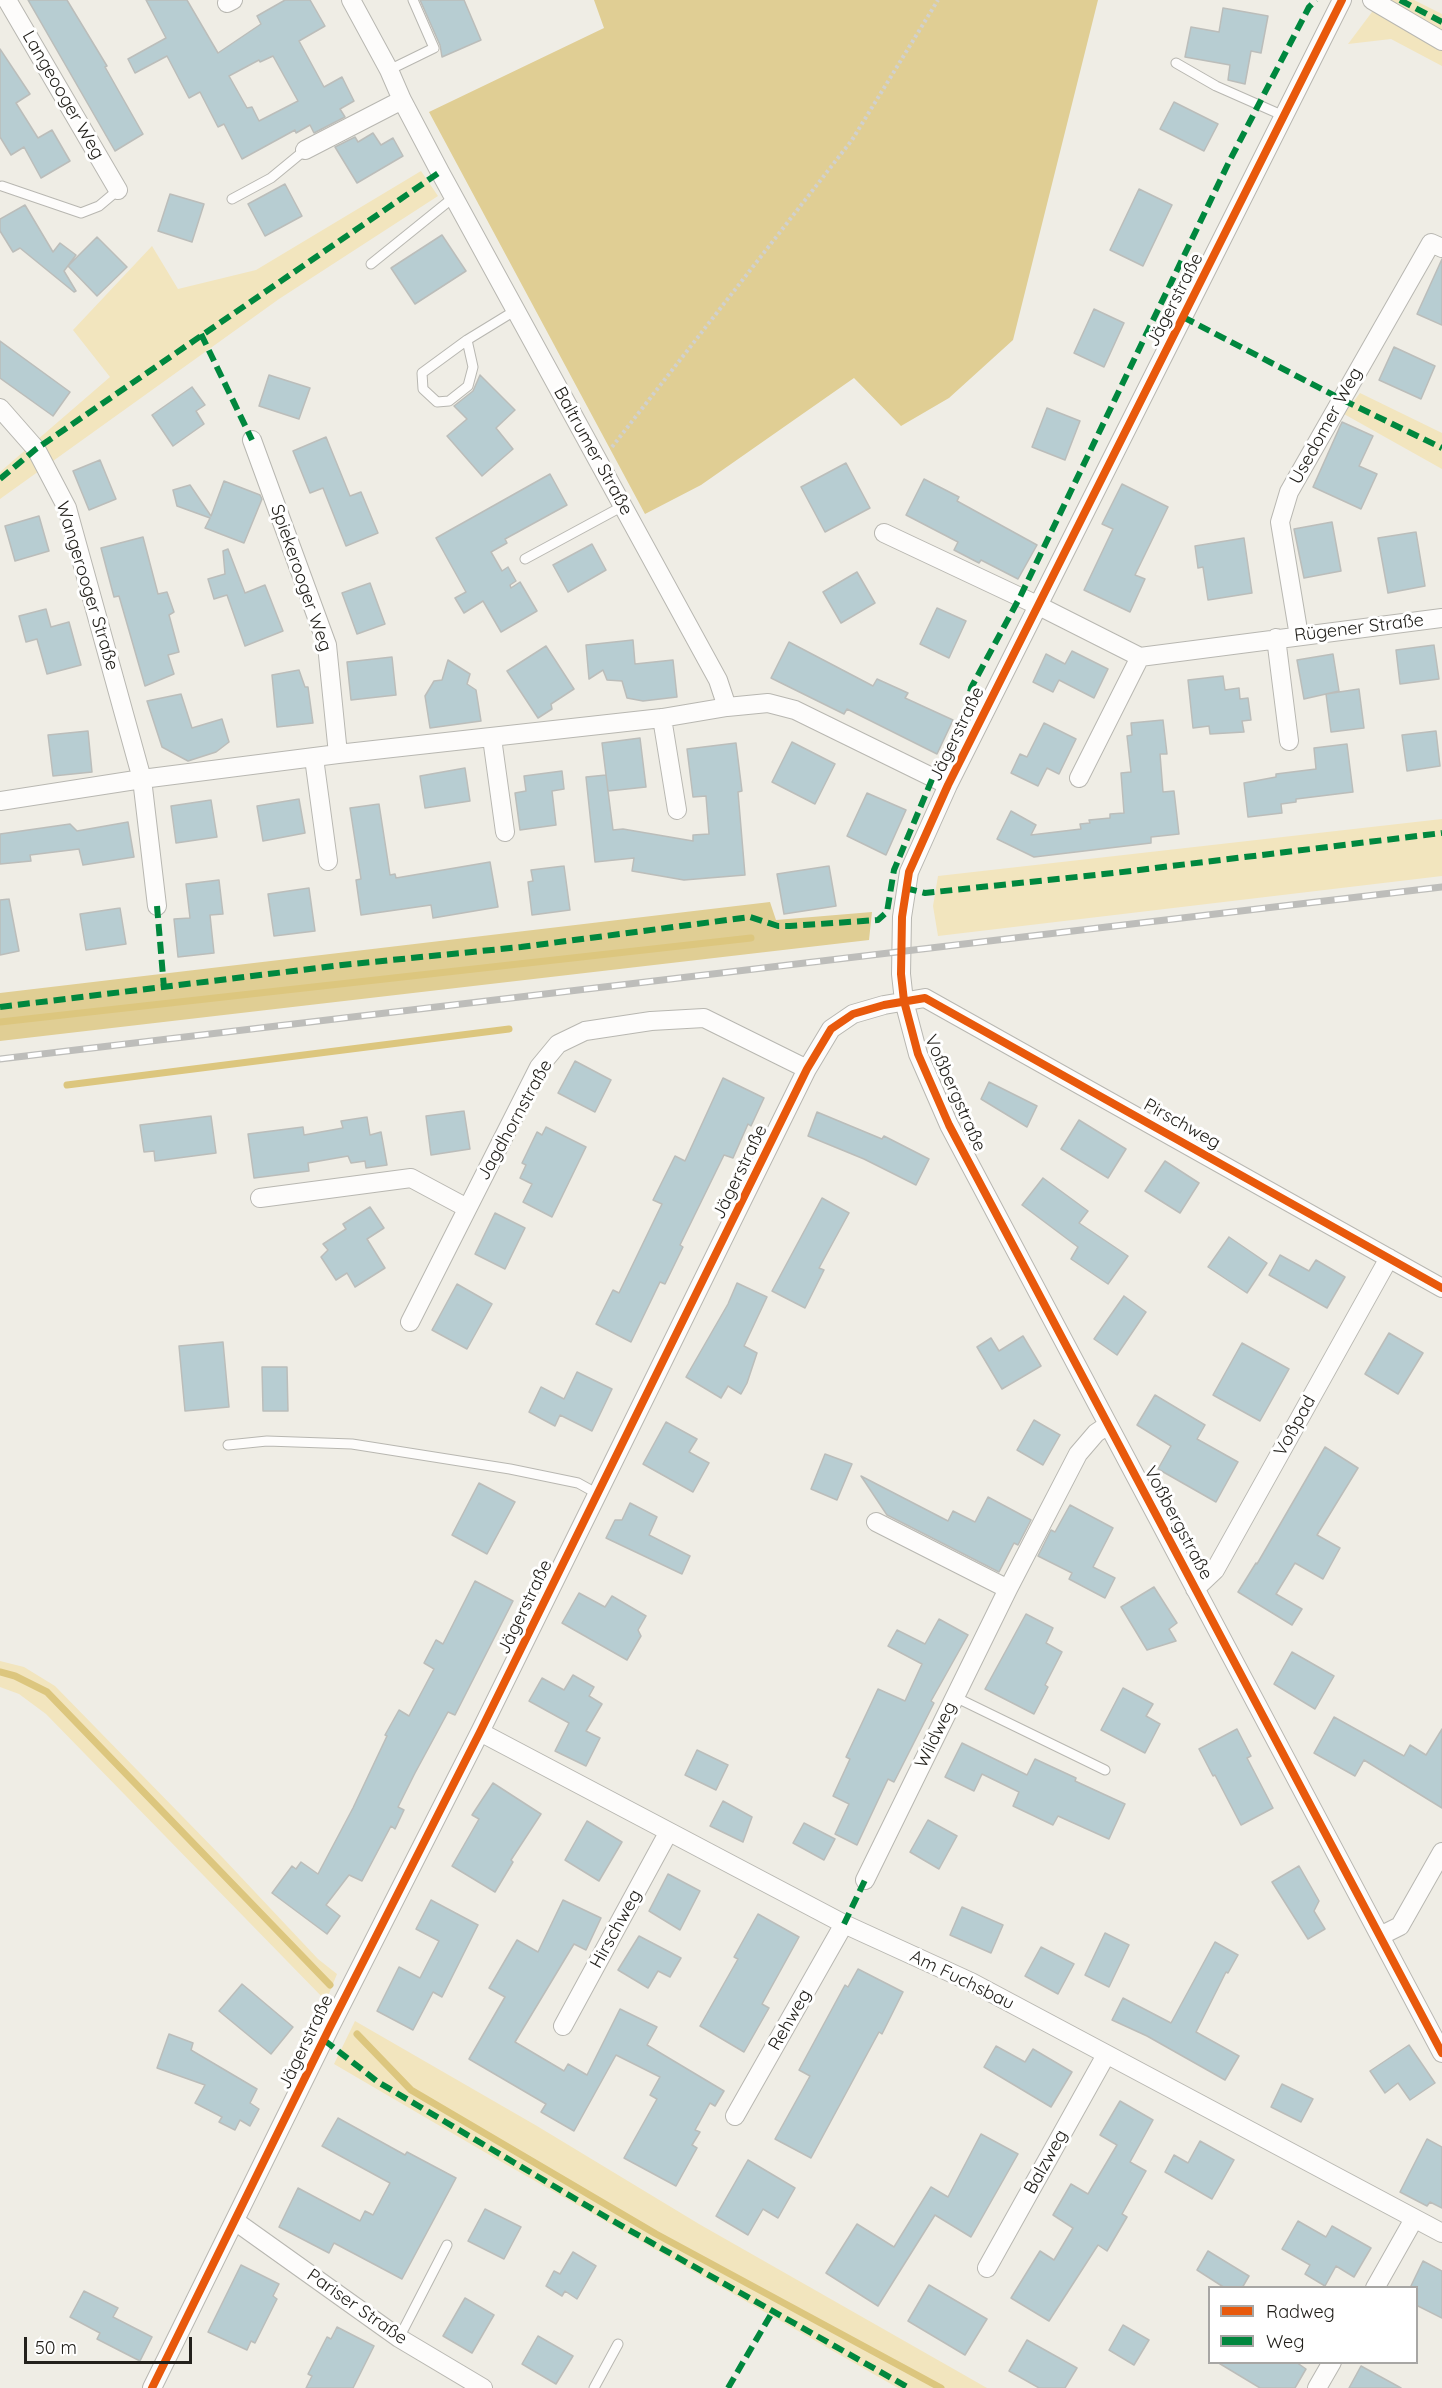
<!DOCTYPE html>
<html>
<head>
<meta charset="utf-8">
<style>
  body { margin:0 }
  #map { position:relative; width:1442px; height:2388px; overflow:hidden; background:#efede5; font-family:Quicksand,sans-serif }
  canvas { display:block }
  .legend { position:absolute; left:1208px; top:2286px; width:210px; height:78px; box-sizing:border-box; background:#fff; border:2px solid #a7a6a4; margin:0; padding:8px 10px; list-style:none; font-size:18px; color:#23211c }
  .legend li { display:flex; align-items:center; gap:12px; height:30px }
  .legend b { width:30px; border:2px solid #a7a6a4 }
  .scale { position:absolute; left:24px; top:2337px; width:168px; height:27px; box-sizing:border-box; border:3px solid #23211c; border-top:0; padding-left:8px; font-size:18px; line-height:21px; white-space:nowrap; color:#23211c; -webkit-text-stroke:4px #fff; paint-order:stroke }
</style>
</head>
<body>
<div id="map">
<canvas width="1442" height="2388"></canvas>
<ul class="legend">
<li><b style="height:8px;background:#e8590c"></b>Radweg</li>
<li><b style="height:8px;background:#00873e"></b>Weg</li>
</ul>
<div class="scale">50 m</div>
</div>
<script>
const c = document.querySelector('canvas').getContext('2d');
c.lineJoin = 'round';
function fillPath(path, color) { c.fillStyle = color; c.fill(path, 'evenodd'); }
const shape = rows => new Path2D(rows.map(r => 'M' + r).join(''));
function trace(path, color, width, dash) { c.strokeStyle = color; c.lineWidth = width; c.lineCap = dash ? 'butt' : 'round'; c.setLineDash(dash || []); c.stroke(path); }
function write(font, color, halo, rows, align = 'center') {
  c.font = font + ' Quicksand,sans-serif'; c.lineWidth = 6; c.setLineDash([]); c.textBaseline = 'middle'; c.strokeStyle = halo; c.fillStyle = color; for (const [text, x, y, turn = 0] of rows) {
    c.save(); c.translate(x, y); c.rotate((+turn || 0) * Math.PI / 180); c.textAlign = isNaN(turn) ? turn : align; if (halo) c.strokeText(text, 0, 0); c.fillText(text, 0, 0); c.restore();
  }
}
fillPath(shape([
  [1381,0,1414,0,1442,14,1442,66,1391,39,1348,44],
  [421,171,438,196,279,299,0,499,0,472,110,377,73,330,152,246,178,289,256,270],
  [1360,393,1442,433,1442,469,1344,414],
  [1442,819,1442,876,938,936,933,906,938,876],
  [0,1661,24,1667,55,1686,223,1858,318,1959,337,1974,326,2001,46,1714,19,1694,0,1687],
  [355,2021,537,2126,699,2224,987,2388,898,2388,493,2157,334,2064]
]), '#f2e5be');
fillPath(shape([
  [594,0,1098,0,1013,340,949,398,901,426,854,378,701,485,645,514,429,112,604,28],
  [770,902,776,920,872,912,869,940,0,1041,0,993]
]), '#e0ce94');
trace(shape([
  [0,1022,751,938],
  [67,1085,509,1029],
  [0,1672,15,1676,47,1692,330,1985],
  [357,2034,411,2090,656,2234,941,2388]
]), '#dcc67e', 7);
const building = shape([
  [28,0,67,0,107,66,105,67,143,134,115,151,28,0],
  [146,0,187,0,218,53,261,24,257,16,285,0,310,0,325,26,299,41,324,87,342,77,354,101,340,109,345,117,314,133,310,125,296,133,295,130,242,159,224,124,218,127,200,92,189,98,167,56,135,73,128,59,166,38,146,0],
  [273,56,298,101,259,121,252,107,247,108,229,76,259,60,260,62,273,56],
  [420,0,464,0,481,40,442,57,440,45,420,0],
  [1223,8,1268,16,1261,53,1251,51,1245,84,1228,80,1230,65,1185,57,1191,27,1219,32,1223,8],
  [0,49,30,94,16,103,38,138,52,130,70,161,41,178,24,147,11,155,0,137,0,49],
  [1174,102,1218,124,1204,151,1160,129,1174,102],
  [373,133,381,145,393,138,403,156,357,183,335,147,355,137,358,142,373,133],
  [285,184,302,216,265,236,248,204,285,184],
  [1139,189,1172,205,1143,266,1110,250,1139,189],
  [170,194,204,204,192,242,158,231,170,194],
  [25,205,53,252,60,243,76,255,64,271,76,291,74,292,20,248,13,252,0,231,0,219,25,205],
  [442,235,466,271,415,304,391,268,442,235],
  [97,237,127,267,97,296,68,266,97,237],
  [1442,259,1442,325,1417,314,1442,259],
  [1094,309,1124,323,1104,367,1074,353,1094,309],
  [0,341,70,392,53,416,0,378,0,341],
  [1394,347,1435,366,1421,399,1379,380,1394,347],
  [269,375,310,388,299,419,259,406,269,375],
  [480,375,515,410,496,428,513,449,482,476,447,436,467,419,454,406,473,391,480,375],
  [192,387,205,405,196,411,204,424,173,446,152,415,192,387],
  [1047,408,1080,421,1065,460,1032,447,1047,408],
  [1342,422,1373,436,1359,466,1377,474,1361,509,1313,487,1342,422],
  [326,437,350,496,361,492,378,533,346,546,323,488,310,493,293,451,326,437],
  [100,460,116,499,89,510,73,471,100,460],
  [846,463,870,508,825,532,801,487,846,463],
  [550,474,567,505,505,539,507,543,491,552,502,571,508,567,516,581,510,585,511,588,520,582,537,611,501,632,483,601,464,613,455,598,466,592,436,538,550,474],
  [924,479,959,497,957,501,1037,545,1018,579,981,560,979,563,954,550,958,542,906,515,924,479],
  [224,481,260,495,262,499,244,543,205,528,210,518,177,506,173,490,190,485,211,516,224,481],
  [1122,484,1168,507,1135,575,1145,579,1130,612,1084,590,1113,529,1102,524,1122,484],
  [39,516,49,551,15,561,5,526,39,516],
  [1332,522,1341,571,1304,578,1294,529,1332,522],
  [1416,532,1425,586,1388,593,1378,538,1416,532],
  [143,537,158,594,167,592,174,612,169,615,179,652,168,655,174,674,145,686,119,596,114,597,101,548,143,537],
  [1244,538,1252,593,1208,600,1203,567,1198,568,1195,546,1244,538],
  [592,544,606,570,568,592,553,565,592,544],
  [228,549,245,593,265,585,283,631,245,646,227,595,214,599,208,579,225,574,223,551,228,549],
  [857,572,875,603,841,623,823,592,857,572],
  [370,583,385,624,357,634,342,593,370,583],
  [937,608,966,621,949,658,920,644,937,608],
  [46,609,51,627,69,622,81,665,47,674,37,639,26,642,19,616,46,609],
  [633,640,635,664,673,660,677,697,643,701,627,698,622,681,607,680,603,670,589,679,586,645,633,640],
  [789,642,873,686,877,679,908,693,905,698,953,720,937,754,847,709,844,714,771,678,789,642],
  [1434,645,1439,679,1400,684,1396,650,1434,645],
  [546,646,574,689,551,704,552,709,538,718,507,671,546,646],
  [1072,651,1108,669,1094,698,1059,680,1053,692,1033,682,1046,654,1065,664,1072,651],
  [1333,654,1339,691,1304,699,1297,660,1333,654],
  [392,657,396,695,351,700,347,662,392,657],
  [448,660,470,674,467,684,476,690,481,721,430,728,425,696,434,681,442,680,448,660],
  [299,670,305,687,308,687,313,723,277,727,272,675,299,670],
  [1223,676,1225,690,1239,688,1240,699,1248,698,1251,720,1242,721,1244,732,1210,734,1209,726,1193,728,1188,680,1223,676],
  [1359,689,1364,728,1331,732,1326,694,1359,689],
  [181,694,192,728,222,719,229,742,216,752,188,761,162,747,147,701,181,694],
  [1163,720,1167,754,1160,754,1163,792,1174,791,1179,834,1151,837,1151,843,1034,857,997,839,1011,811,1036,825,1031,835,1081,829,1080,824,1090,823,1089,820,1110,818,1110,814,1124,813,1121,773,1131,772,1127,736,1132,735,1131,723,1163,720],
  [1044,723,1076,739,1059,774,1047,768,1038,786,1011,773,1020,754,1027,757,1044,723],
  [88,731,92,772,53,776,48,735,88,731],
  [1436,731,1440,766,1407,771,1402,735,1436,731],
  [640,738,646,787,608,791,602,743,640,738],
  [792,742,835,764,815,804,772,782,792,742],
  [736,743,742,791,738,792,745,875,684,880,632,871,634,858,595,862,586,777,606,775,613,830,623,829,693,841,693,835,709,834,706,796,693,797,687,749,736,743],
  [1347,744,1353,792,1296,799,1296,802,1281,804,1282,813,1248,817,1244,783,1276,777,1276,774,1316,769,1314,748,1347,744],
  [465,768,470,801,425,808,420,776,465,768],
  [562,771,564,789,552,791,556,825,520,830,515,793,526,791,524,776,562,771],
  [867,793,906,810,886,855,847,836,867,793],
  [299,799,305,833,263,841,257,806,299,799],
  [211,800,217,837,176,843,171,806,211,800],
  [379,804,390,875,395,874,396,878,490,862,498,907,433,918,431,905,361,915,356,880,361,879,350,808,379,804],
  [128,822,134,857,83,865,79,849,30,855,31,861,0,864,0,834,70,824,77,831,128,822],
  [564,866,570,910,532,915,528,882,533,881,531,870,564,866],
  [829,866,836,906,784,914,777,874,829,866],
  [219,880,223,914,210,915,214,953,178,957,174,919,190,918,186,884,219,880],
  [309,888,315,931,274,936,268,894,309,888],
  [9,899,19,951,0,955,0,900,9,899],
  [120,908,126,944,86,950,80,914,120,908],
  [575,1061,611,1080,595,1112,558,1093,575,1061],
  [723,1078,764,1098,751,1126,748,1124,733,1158,724,1155,680,1245,683,1247,665,1284,660,1282,631,1342,596,1324,613,1290,619,1293,662,1204,653,1200,675,1156,685,1161,723,1078],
  [989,1082,1037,1106,1027,1127,981,1099,989,1082],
  [464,1111,470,1149,431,1155,426,1116,464,1111],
  [817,1112,882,1139,884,1136,929,1159,916,1185,864,1159,808,1136,817,1112],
  [211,1116,216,1153,155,1161,154,1151,144,1152,140,1125,211,1116],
  [367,1117,370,1135,381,1132,387,1165,366,1168,365,1161,351,1163,348,1156,308,1163,309,1171,254,1178,248,1134,303,1127,304,1135,343,1128,341,1121,367,1117],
  [1079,1120,1126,1149,1108,1178,1061,1149,1079,1120],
  [546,1127,586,1147,552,1217,523,1202,532,1184,520,1178,526,1165,522,1163,537,1132,542,1135,546,1127],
  [1165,1161,1199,1183,1180,1213,1145,1191,1165,1161],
  [1043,1178,1088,1211,1079,1223,1128,1256,1108,1284,1071,1259,1078,1247,1022,1205,1043,1178],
  [822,1198,849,1213,819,1268,824,1270,805,1308,772,1291,822,1198],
  [370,1207,384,1228,367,1239,385,1268,355,1287,347,1273,336,1280,321,1257,328,1250,323,1244,346,1229,343,1224,370,1207],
  [495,1213,525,1228,505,1269,475,1254,495,1213],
  [1229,1237,1267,1263,1247,1293,1208,1267,1229,1237],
  [1280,1255,1309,1271,1316,1260,1345,1277,1327,1308,1269,1275,1280,1255],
  [737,1283,767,1297,744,1346,757,1353,747,1383,741,1394,728,1386,721,1398,686,1377,728,1304,737,1283],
  [457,1284,492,1304,467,1349,432,1330,457,1284],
  [1124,1296,1146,1312,1117,1355,1094,1339,1124,1296],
  [1389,1333,1423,1353,1398,1394,1365,1374,1389,1333],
  [1023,1336,1041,1366,1002,1389,977,1347,991,1338,999,1351,1023,1336],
  [223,1342,229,1407,185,1411,179,1346,223,1342],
  [1242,1343,1289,1369,1260,1421,1213,1395,1242,1343],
  [262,1367,287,1367,288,1411,263,1411,262,1367],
  [577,1372,612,1389,592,1431,560,1415,555,1426,529,1412,541,1387,564,1399,577,1372],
  [1155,1395,1205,1425,1197,1439,1238,1462,1216,1502,1158,1469,1171,1446,1137,1425,1155,1395],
  [1034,1420,1060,1435,1043,1465,1017,1450,1034,1420],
  [666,1422,697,1439,689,1452,709,1463,693,1492,643,1464,666,1422],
  [1325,1447,1358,1468,1317,1535,1340,1548,1323,1579,1295,1563,1276,1594,1302,1609,1292,1625,1238,1592,1256,1563,1257,1564,1325,1447],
  [825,1454,852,1464,837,1500,811,1489,825,1454],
  [861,1476,948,1521,953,1511,975,1522,988,1497,1031,1520,1018,1545,1014,1543,999,1572,887,1515,861,1476],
  [479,1483,515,1502,487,1554,452,1535,479,1483],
  [630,1503,657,1517,649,1535,690,1556,682,1574,606,1538,615,1520,622,1520,630,1503],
  [1070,1505,1113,1528,1093,1567,1115,1578,1105,1598,1069,1579,1072,1573,1038,1556,1051,1530,1055,1532,1070,1505],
  [475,1581,513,1601,455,1715,448,1712,415,1773,398,1807,404,1810,395,1829,391,1826,362,1881,349,1875,326,1905,340,1916,327,1934,272,1893,292,1866,296,1869,301,1862,318,1874,353,1808,387,1736,385,1735,399,1710,409,1716,434,1669,424,1663,436,1640,443,1644,475,1581],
  [1154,1587,1177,1623,1169,1629,1176,1641,1147,1650,1121,1607,1154,1587],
  [579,1593,605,1607,612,1596,646,1616,638,1630,641,1636,627,1660,562,1623,579,1593],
  [1026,1614,1053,1628,1046,1643,1062,1652,1045,1685,1048,1687,1034,1714,985,1689,1026,1614],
  [939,1619,968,1635,931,1701,934,1703,894,1782,888,1779,857,1845,835,1834,849,1804,833,1796,850,1759,846,1757,878,1689,905,1701,922,1664,888,1646,897,1630,925,1644,939,1619],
  [1292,1652,1334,1676,1315,1709,1274,1684,1292,1652],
  [573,1675,594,1687,589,1696,602,1704,586,1731,600,1738,586,1766,555,1751,569,1723,529,1701,542,1678,564,1690,573,1675],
  [1123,1688,1153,1704,1146,1716,1160,1724,1145,1753,1101,1730,1123,1688],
  [1334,1717,1404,1756,1410,1745,1426,1755,1442,1729,1442,1808,1364,1760,1355,1776,1314,1753,1334,1717],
  [1237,1729,1251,1756,1247,1758,1273,1808,1241,1825,1215,1775,1213,1776,1199,1749,1237,1729],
  [962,1743,1027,1775,1035,1759,1076,1778,1075,1781,1125,1804,1109,1839,1058,1816,1053,1825,1013,1806,1019,1792,982,1774,974,1791,945,1777,962,1743],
  [697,1750,728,1765,716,1790,685,1775,697,1750],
  [493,1783,541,1814,511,1860,513,1862,495,1892,452,1866,479,1819,472,1815,493,1783],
  [723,1801,752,1817,743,1842,710,1826,723,1801],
  [928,1820,957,1836,939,1869,910,1852,928,1820],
  [587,1821,622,1842,599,1881,565,1860,587,1821],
  [804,1823,835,1839,824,1860,793,1843,804,1823],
  [1299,1866,1319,1901,1314,1911,1325,1929,1308,1939,1272,1882,1299,1866],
  [668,1874,700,1891,680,1930,649,1911,668,1874],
  [431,1900,478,1925,442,1997,433,1992,413,2030,377,2011,399,1967,420,1978,439,1941,416,1929,431,1900],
  [563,1900,601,1918,586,1950,574,1944,515,2042,564,2071,568,2064,587,2075,620,2009,657,2027,647,2045,724,2091,715,2106,710,2103,695,2130,700,2132,692,2145,697,2148,676,2186,624,2158,657,2099,650,2095,660,2077,616,2055,574,2131,541,2112,546,2104,469,2059,505,1997,489,1988,517,1940,538,1952,563,1900],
  [962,1907,1003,1925,991,1953,950,1935,962,1907],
  [758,1914,799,1937,762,2004,769,2008,744,2052,700,2026,738,1959,734,1957,758,1914],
  [1105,1933,1129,1945,1109,1987,1085,1975,1105,1933],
  [639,1936,681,1958,670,1977,658,1971,648,1988,618,1970,639,1936],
  [1215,1942,1238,1955,1228,1973,1226,1972,1196,2032,1239,2056,1225,2080,1147,2036,1112,2020,1123,1998,1171,2023,1215,1942],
  [1041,1947,1074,1964,1058,1994,1025,1976,1041,1947],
  [858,1969,903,1992,882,2034,879,2032,811,2158,775,2139,810,2076,799,2070,845,1985,848,1987,858,1969],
  [242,1984,293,2027,271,2054,219,2011,242,1984],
  [169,2034,193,2043,191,2050,257,2089,250,2103,259,2109,250,2126,240,2120,235,2130,219,2122,222,2117,195,2103,205,2085,157,2068,169,2034],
  [1409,2045,1435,2083,1410,2100,1398,2083,1385,2093,1370,2071,1409,2045],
  [996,2046,1025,2062,1033,2049,1072,2072,1051,2107,984,2067,996,2046],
  [1282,2084,1313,2099,1301,2122,1271,2107,1282,2084],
  [1120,2101,1153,2120,1130,2162,1146,2171,1122,2214,1127,2217,1107,2251,1098,2245,1049,2321,1011,2298,1040,2251,1054,2260,1073,2228,1053,2215,1071,2184,1088,2194,1117,2145,1100,2135,1120,2101],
  [338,2118,405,2155,407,2152,456,2178,402,2279,334,2243,329,2253,279,2227,298,2188,360,2221,365,2211,373,2215,390,2183,322,2146,338,2118],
  [981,2134,1018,2154,971,2237,935,2215,878,2306,826,2273,857,2224,894,2247,931,2187,948,2197,981,2134],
  [1427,2139,1442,2147,1442,2208,1430,2202,1427,2206,1400,2192,1427,2139],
  [1200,2141,1234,2160,1212,2199,1165,2172,1174,2155,1188,2163,1200,2141],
  [748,2160,795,2188,778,2218,763,2209,748,2235,716,2216,748,2160],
  [485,2209,521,2227,504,2259,468,2241,485,2209],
  [1298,2221,1326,2237,1332,2226,1371,2248,1354,2277,1336,2266,1325,2286,1305,2274,1310,2265,1282,2249,1298,2221],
  [1208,2251,1249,2276,1242,2288,1225,2288,1197,2270,1208,2251],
  [573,2252,596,2266,577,2299,565,2291,562,2296,546,2286,554,2271,560,2274,573,2252],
  [1423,2261,1442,2271,1442,2318,1416,2305,1416,2288,1410,2288,1423,2261],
  [241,2265,279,2284,273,2296,277,2299,255,2343,251,2341,247,2350,208,2332,241,2265],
  [929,2285,987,2319,965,2355,908,2321,929,2285],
  [84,2291,118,2308,113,2317,152,2337,140,2361,97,2339,100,2333,70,2317,84,2291],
  [465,2298,494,2315,472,2353,443,2336,465,2298],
  [1123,2325,1149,2340,1134,2365,1109,2350,1123,2325],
  [337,2327,374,2346,353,2388,306,2388,312,2376,308,2374,327,2337,331,2339,337,2327],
  [538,2336,573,2356,556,2384,522,2364,538,2336],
  [1027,2340,1077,2368,1065,2388,1039,2388,1009,2371,1027,2340],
  [1217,2362,1296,2362,1306,2369,1295,2388,1260,2388,1217,2362],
  [1361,2366,1401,2388,1349,2388,1361,2366]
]);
fillPath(building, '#b7cdd2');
trace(building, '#bbbdba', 1.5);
const service = shape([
  [1176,63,1216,86,1284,116],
  [389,70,434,48,413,0],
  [2,186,81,213,99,206,118,190],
  [232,199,271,178,305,150],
  [371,264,454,197],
  [467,340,473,367,468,386,449,401,437,402,423,389,422,373,467,340,516,310],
  [525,559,623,506],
  [228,1445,267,1441,352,1444,510,1469,578,1483,598,1494],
  [955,1697,1105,1770],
  [399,2338,447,2245],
  [594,2388,618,2344]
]);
const minor = shape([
  [7,0,118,190],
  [351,0,389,70,402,100,440,172,718,680,727,707],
  [1342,0,948,785,909,872,902,917,901,974,904,1001,918,1054,949,1125,1442,2053],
  [1372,0,1442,41],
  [227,3,233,0],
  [305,150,402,100],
  [0,408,36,449,67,508,142,779,338,754,662,718,727,707,768,703,795,710,948,785],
  [252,440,327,645,338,754],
  [884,533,1037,605,1140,657,1442,618],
  [1299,636,1280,522,1289,492,1431,243,1442,248],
  [1276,638,1289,741],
  [662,718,677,810],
  [492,738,505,832],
  [314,758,328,861],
  [1079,778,1140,657],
  [0,801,142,779,157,906],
  [260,1198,411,1178,467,1208],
  [410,1322,539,1067,558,1044,585,1031,651,1021,704,1018,807,1069],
  [876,1522,1008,1589],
  [1195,1589,1215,1570,1389,1258],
  [480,1732,844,1924,971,1982,1442,2233],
  [865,1880,1008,1589,1078,1454,1096,1433,1108,1425],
  [1380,1936,1400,1926,1442,1852],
  [563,2026,668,1833],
  [735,2116,844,1924],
  [235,2221,399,2338,483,2388],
  [987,2268,1106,2055],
  [1375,2288,1414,2219],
  [152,2388,330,2027,480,1732,807,1069,831,1029,853,1014,884,1005,925,998,1442,1288],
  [1317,2388,1332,2362]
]);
trace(service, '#b8b7b1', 11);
trace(minor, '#b8b7b1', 20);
trace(shape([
  [612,447,852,140,938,0]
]), '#d1d1cf', 4, [3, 3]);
trace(service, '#fdfcfb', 9);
trace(minor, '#fdfcfb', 18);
const rail = shape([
  [0,1059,1442,887]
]);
trace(rail, '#bdbdba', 7);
trace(rail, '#fff', 4.5, [14]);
trace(shape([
  [1400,0,1442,22],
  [1183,317,1341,399,1442,448],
  [201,334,252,440],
  [0,479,36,449,440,172],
  [905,888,925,893,1114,873,1442,833],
  [157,906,164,988],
  [0,1007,342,965,521,947,750,917,778,926,790,926,878,920,887,912,894,870,933,777,965,713,971,688,1020,597,1229,162,1309,7,1316,0],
  [844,1924,865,1880],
  [324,2040,378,2082,606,2217,909,2388],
  [728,2388,773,2311]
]), '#00873e', 6, [12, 6]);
trace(shape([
  [1342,0,948,785,909,872,902,917,901,974,904,1001,918,1054,949,1125,1442,2053],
  [152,2388,330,2027,480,1732,807,1069,831,1029,853,1014,884,1005,925,998,1442,1288]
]), '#e8590c', 8);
write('18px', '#23211c', '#fff', [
  ["Langeooger Weg",63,95,60],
  ["Jägerstraße",1175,300,-63],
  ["Usedomer Weg",1326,426,-61],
  ["Baltrumer Straße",593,451,61],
  ["Spiekerooger Weg",301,578,71],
  ["Wangerooger Straße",87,586,73],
  ["Rügener Straße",1359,628,-7],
  ["Jägerstraße",957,734,-64],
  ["Voßbergstraße",955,1093,66],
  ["Jagdhornstraße",515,1120,-61],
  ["Pirschweg",1182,1124,29],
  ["Jägerstraße",740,1172,-64],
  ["Voßpad",1295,1426,-61],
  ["Voßbergstraße",1178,1523,62],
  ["Jägerstraße",525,1607,-64],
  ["Wildweg",936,1735,-64],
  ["Hirschweg",616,1929,-61],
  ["Am Fuchsbau",962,1980,26],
  ["Rehweg",790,2020,-60],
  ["Jägerstraße",306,2042,-64],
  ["Balzweg",1046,2162,-61],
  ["Pariser Straße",357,2307,35]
]);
</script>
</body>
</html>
